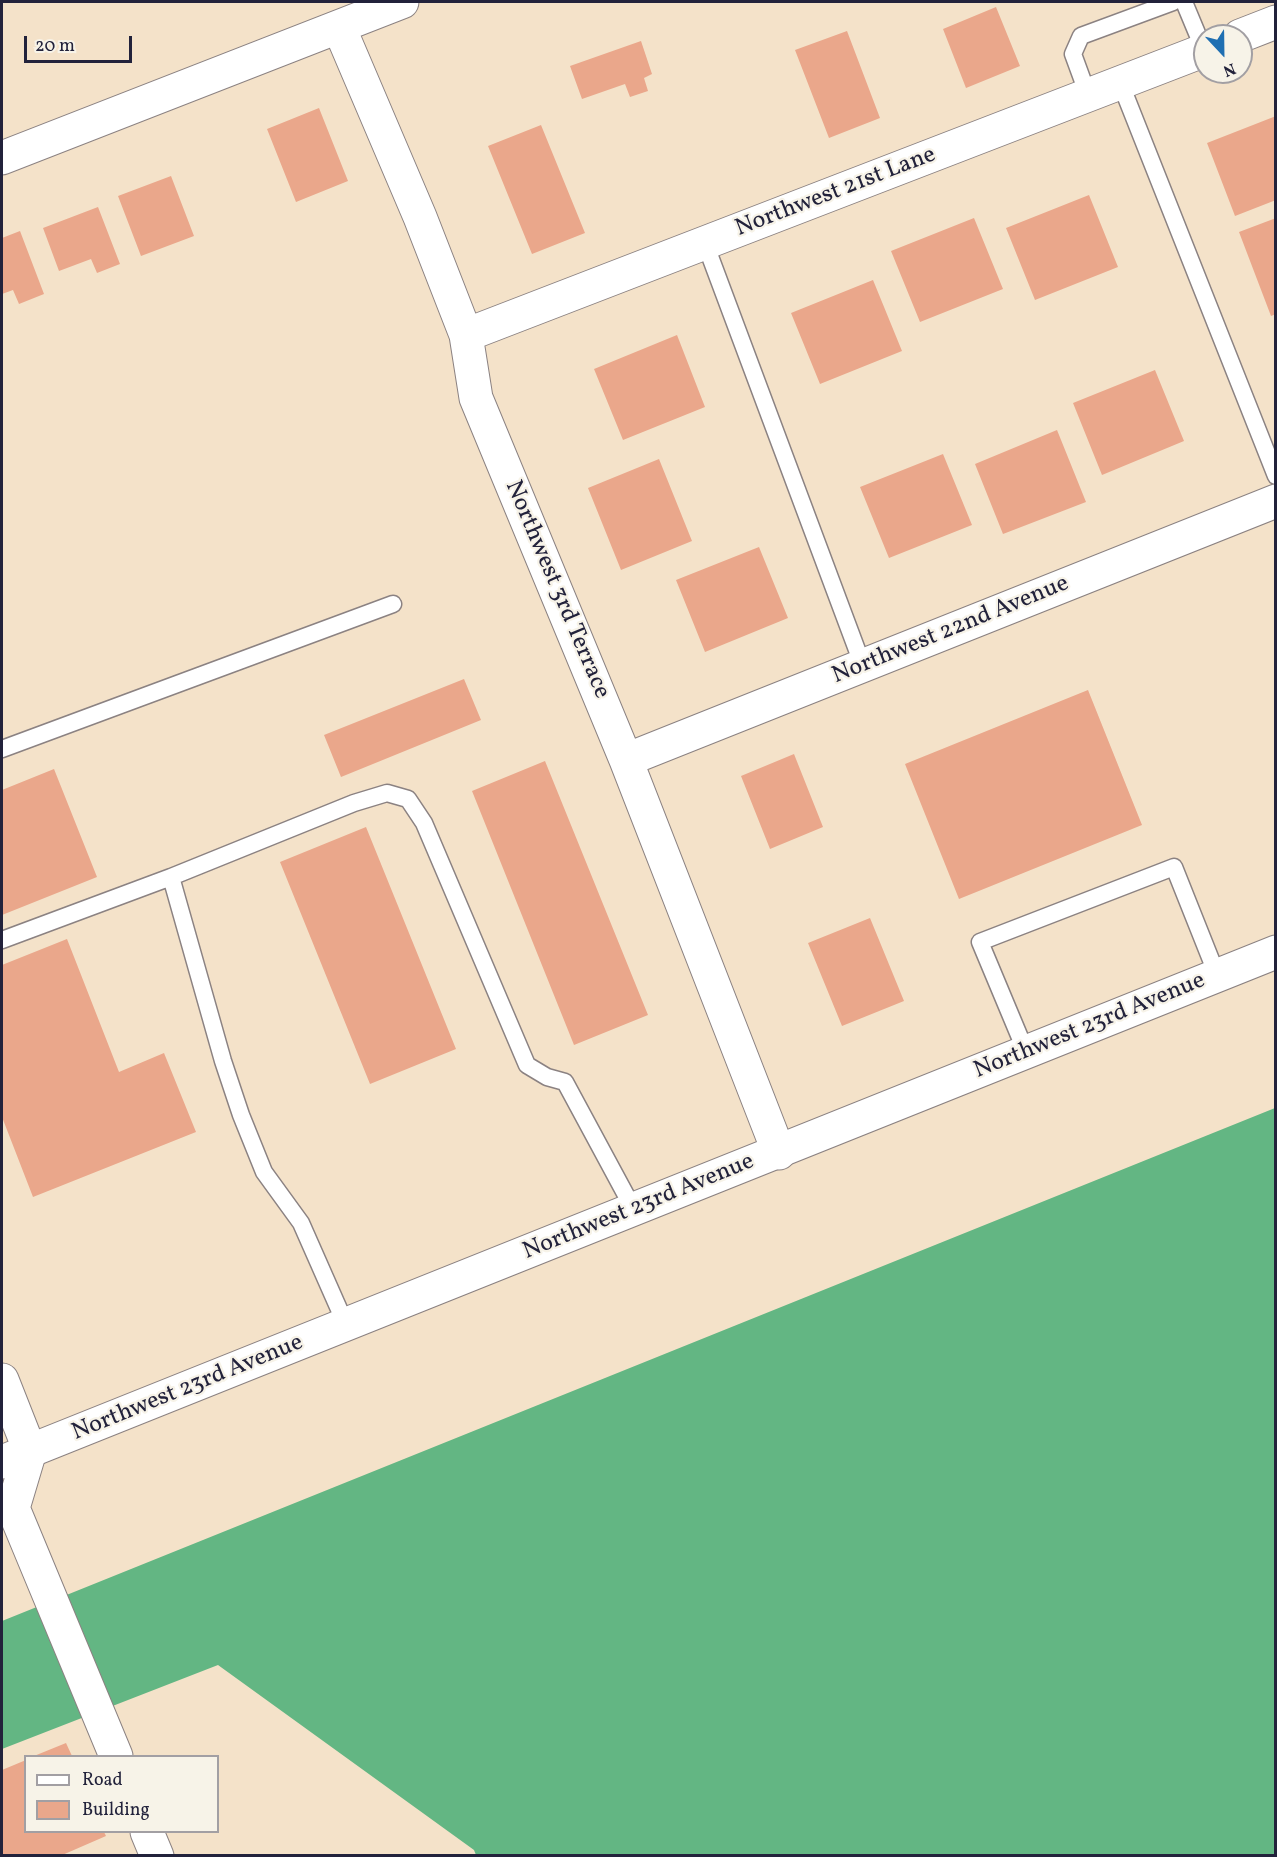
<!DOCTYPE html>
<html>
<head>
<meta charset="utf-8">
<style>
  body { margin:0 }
  #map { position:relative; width:1277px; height:1857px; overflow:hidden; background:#f4e2c9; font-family:Vollkorn,serif }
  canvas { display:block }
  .frame { position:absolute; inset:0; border:3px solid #22223b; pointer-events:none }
  .legend { position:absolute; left:24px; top:1755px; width:195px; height:78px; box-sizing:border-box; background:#f7f3e8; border:2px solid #a29fa3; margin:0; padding:8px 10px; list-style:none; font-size:18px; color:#22223b }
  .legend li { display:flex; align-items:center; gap:12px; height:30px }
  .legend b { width:30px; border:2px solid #a29fa3 }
  .north { position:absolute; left:1193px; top:24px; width:60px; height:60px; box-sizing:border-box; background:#f7f3e8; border:2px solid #a29fa3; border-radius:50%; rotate:158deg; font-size:16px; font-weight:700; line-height:24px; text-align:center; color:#22223b }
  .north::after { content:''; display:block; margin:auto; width:21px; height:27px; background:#1f6fb2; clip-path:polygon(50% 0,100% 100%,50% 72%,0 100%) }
  .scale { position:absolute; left:24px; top:36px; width:108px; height:27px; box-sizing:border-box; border:3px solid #22223b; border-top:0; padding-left:8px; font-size:18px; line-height:21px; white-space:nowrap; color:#22223b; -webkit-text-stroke:4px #f7f3e8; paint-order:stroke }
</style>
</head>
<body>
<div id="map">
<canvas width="1277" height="1857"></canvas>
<div class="frame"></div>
<ul class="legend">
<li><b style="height:8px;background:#fff"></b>Road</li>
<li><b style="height:16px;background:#eaa78b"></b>Building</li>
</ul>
<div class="north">N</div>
<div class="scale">20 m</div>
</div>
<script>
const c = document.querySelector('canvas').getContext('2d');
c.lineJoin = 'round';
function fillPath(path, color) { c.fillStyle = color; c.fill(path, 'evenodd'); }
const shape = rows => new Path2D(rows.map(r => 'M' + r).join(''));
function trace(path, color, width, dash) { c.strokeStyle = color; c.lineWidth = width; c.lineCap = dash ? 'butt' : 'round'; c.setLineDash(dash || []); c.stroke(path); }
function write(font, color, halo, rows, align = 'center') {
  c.font = font + ' Vollkorn,serif'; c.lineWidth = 4.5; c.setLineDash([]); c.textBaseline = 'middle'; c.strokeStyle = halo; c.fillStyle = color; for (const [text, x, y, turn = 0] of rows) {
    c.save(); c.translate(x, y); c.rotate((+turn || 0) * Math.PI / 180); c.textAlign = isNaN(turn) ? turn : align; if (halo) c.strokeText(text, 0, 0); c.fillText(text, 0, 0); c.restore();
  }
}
fillPath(shape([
  [1275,1108,1275,1855,476,1855,474,1850,218,1665,2,1749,2,1621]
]), '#63b683');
fillPath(shape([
  [996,7,1020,66,966,88,943,29],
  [847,31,880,118,829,138,795,50],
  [641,41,652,74,644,78,648,91,630,97,625,84,582,99,570,66],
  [319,108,348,181,296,202,267,129],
  [1276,116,1276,200,1235,216,1207,143],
  [541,125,585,233,532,254,488,146],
  [171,176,194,236,141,256,118,196],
  [1089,195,1118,267,1035,300,1006,228],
  [98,207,120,264,97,273,91,259,59,271,43,228],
  [974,218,1003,289,920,322,891,251],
  [1276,218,1276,314,1271,316,1239,232],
  [20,231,44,294,19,304,13,290,2,294,2,238],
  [873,280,902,351,820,384,791,313],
  [677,335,705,407,623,440,594,369],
  [1155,370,1184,441,1102,475,1073,403],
  [1057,430,1086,502,1003,534,975,464],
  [943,454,972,525,889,558,860,487],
  [659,459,692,541,621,570,588,488],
  [759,547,788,618,705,652,676,580],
  [464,679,481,720,341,777,324,735],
  [1088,690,1142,825,959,899,905,764],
  [794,754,823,827,770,849,741,776],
  [545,761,648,1015,574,1045,472,791],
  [54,769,97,877,2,915,2,790],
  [366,827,456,1049,370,1084,280,862],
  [870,918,904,1001,842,1026,808,943],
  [67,939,119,1072,164,1053,196,1132,33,1197,2,1117,2,965],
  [66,1743,72,1756,34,1756],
  [26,1760,26,1832,104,1832,106,1836,60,1856,2,1856,2,1770]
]), '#eaa78b');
const lane = shape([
  [1184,2,1204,50],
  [1120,82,1276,476],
  [1088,95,1073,54,1081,36,1173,2],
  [705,243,863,666],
  [2,749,393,604],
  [2,940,171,877],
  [1026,1052,980,942,1174,867,1217,975],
  [346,1325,301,1223,264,1172,241,1115,223,1061,171,877,354,803,387,793,408,799,424,823,527,1065,547,1077,565,1082,634,1210]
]);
const street = shape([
  [339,27,420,217,466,335,476,398,626,760,779,1153],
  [1240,36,1276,22],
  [2,158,402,2],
  [466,335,1205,50],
  [626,760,1276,501],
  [2,1380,30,1451,13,1508,116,1756],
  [147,1832,157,1856]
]);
const secondary = shape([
  [2,1462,1276,952]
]);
trace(lane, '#8b8282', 19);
trace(street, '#8b8282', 35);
trace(secondary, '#8b8282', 35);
trace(lane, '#fff', 16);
trace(street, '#fff', 33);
trace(secondary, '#fff', 33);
write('24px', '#22223b', '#f7f3e8', [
  ["Northwest 21st Lane",836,193,-21],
  ["Northwest 3rd Terrace",556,590,67],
  ["Northwest 22nd Avenue",951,631,-22],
  ["Northwest 23rd Avenue",1090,1027,-22],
  ["Northwest 23rd Avenue",639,1208,-22],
  ["Northwest 23rd Avenue",188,1389,-22]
]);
</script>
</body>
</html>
